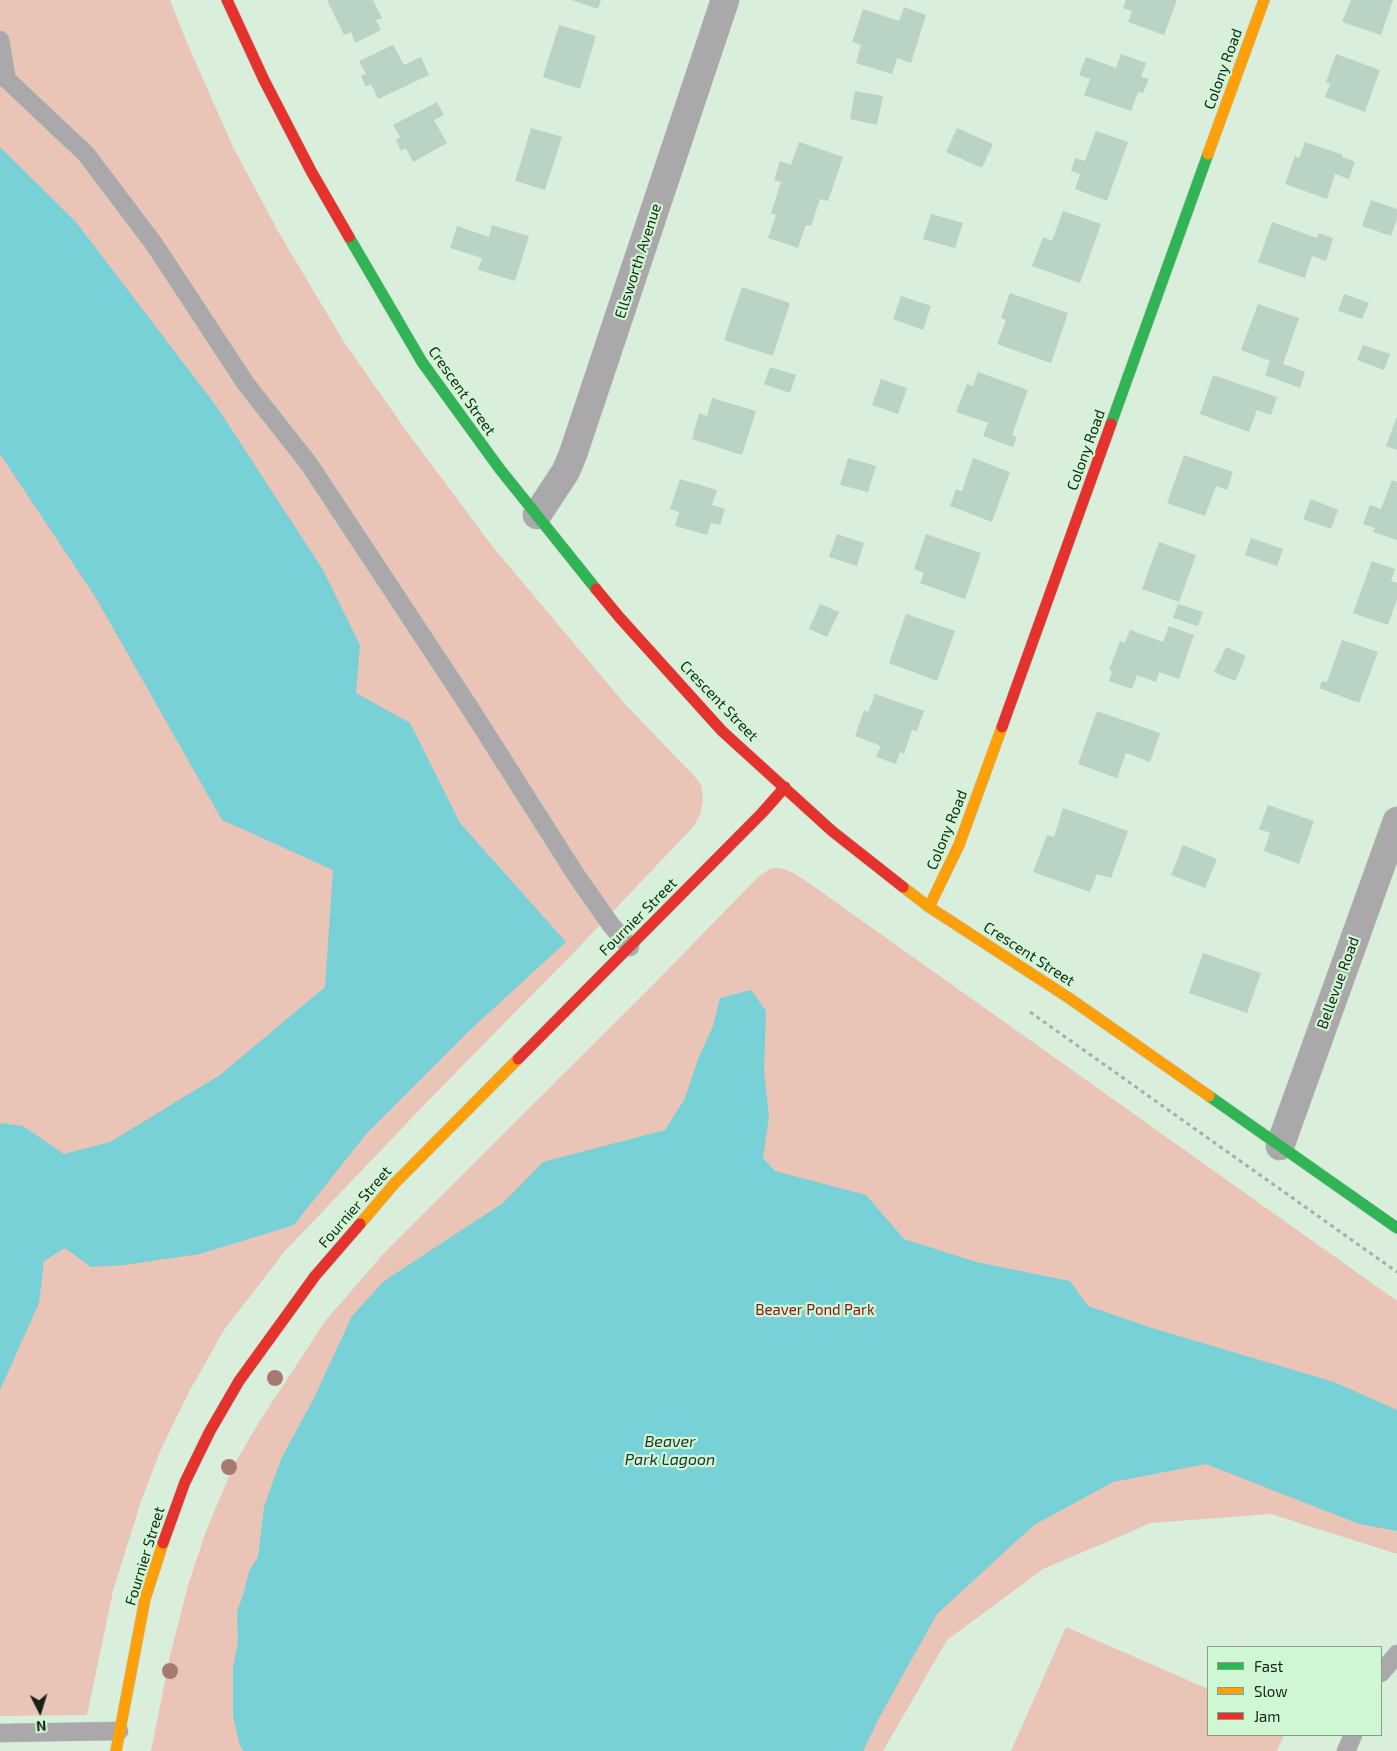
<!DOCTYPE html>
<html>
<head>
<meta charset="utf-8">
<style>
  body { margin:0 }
  #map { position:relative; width:1397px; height:1751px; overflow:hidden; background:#d9eedb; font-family:"Exo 2",sans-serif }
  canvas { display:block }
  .legend { position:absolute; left:1207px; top:1646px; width:175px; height:90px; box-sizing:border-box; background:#d0f7d3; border:1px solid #85a287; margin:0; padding:6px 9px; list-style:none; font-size:15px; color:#152316 }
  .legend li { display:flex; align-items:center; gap:10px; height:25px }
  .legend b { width:25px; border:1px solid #85a287 }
  .north { position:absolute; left:15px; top:1686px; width:50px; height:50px; -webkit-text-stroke:4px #d0f7d3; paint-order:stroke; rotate:175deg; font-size:14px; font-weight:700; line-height:20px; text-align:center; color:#152316 }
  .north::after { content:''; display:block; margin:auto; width:18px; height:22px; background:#152316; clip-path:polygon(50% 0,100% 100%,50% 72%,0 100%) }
</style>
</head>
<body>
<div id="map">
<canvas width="1397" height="1751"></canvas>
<ul class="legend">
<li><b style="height:6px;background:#30b455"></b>Fast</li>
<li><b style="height:6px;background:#ff9f0a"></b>Slow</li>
<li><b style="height:6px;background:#e5322d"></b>Jam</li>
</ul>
<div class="north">N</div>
</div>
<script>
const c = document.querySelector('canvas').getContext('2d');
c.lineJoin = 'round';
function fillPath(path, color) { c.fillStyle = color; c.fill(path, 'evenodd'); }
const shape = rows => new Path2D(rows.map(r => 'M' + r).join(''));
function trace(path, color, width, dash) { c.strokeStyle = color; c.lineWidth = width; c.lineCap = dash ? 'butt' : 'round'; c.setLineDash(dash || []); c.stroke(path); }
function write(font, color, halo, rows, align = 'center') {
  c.font = font + ' "Exo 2",sans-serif'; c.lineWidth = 4.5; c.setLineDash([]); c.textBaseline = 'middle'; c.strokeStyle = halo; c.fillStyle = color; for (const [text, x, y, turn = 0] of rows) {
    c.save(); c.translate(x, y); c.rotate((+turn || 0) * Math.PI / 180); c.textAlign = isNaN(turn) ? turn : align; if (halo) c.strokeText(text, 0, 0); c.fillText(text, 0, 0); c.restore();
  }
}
fillPath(shape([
  [0,0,170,0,187,43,234,149,279,233,344,342,405,429,492,546,624,703,695,777,701,785,703,799,700,815,693,827,580,946,424,1105,285,1251,224,1330,190,1390,161,1449,141,1501,113,1591,87,1715,0,1716],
  [776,868,784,869,793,873,806,881,1397,1301,1397,1554,1271,1514,1151,1523,1043,1569,947,1640,883,1751,151,1751,170,1656,188,1585,206,1531,234,1465,261,1419,326,1320,386,1251,655,983,758,877,770,869],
  [1066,1627,1208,1689,1208,1735,1284,1735,1277,1751,1011,1751]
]), '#eac4b6');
fillPath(shape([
  [0,147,76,222,217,407,323,570,360,645,356,693,410,723,460,823,566,942,469,1031,367,1133,294,1225,200,1254,124,1265,91,1267,65,1248,44,1261,39,1303,0,1390,0,1123,23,1126,64,1154,110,1142,220,1075,325,987,333,870,222,820,96,598,0,454],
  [751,990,766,1011,764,1071,769,1117,763,1158,775,1171,866,1195,904,1239,976,1262,1070,1281,1088,1306,1152,1328,1334,1382,1397,1410,1397,1531,1359,1524,1206,1464,1113,1482,1034,1525,937,1614,880,1716,863,1751,244,1751,240,1746,233,1716,233,1667,238,1643,237,1612,244,1592,249,1571,258,1557,264,1507,281,1459,314,1398,352,1316,384,1281,503,1203,543,1162,665,1130,684,1100,699,1057,713,1026,720,998]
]), '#78d1d6');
fillPath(shape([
  [327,0,373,0,382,18,376,20,381,30,355,43,351,32,344,35],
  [572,0,601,0,598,9],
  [1126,0,1177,0,1164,35,1128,22,1132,11,1123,8],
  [1351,0,1393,0,1381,35,1342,22],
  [904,7,926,15,911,63,897,58,892,74,856,63,861,45,852,42,863,9,899,21],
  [559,25,596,36,580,89,543,77],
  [393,45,404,65,421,57,429,75,378,99,371,84,366,87,361,76,366,74,359,61],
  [1121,54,1146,63,1141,77,1149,79,1143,93,1138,92,1131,111,1084,95,1090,79,1079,75,1086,57,1116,68],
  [1336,54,1380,70,1365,112,1325,97,1330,84,1326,82],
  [855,91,883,96,877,125,850,119],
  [437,102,444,115,434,120,447,143,413,162,406,148,401,151,396,140,400,137,393,125],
  [531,128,562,137,545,190,515,181],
  [957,128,993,144,982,168,946,152],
  [1096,131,1128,142,1107,201,1075,189,1080,174,1071,171,1075,158,1085,161],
  [799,142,843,157,828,201,820,199,811,226,806,225,798,248,768,238,776,215,771,213,781,182,774,180,780,161,791,165],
  [1305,142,1343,155,1342,157,1355,162,1349,179,1335,174,1327,199,1285,184,1295,156,1299,158],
  [1371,200,1397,209,1397,219,1391,236,1362,226],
  [1063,211,1101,224,1080,283,1032,266,1043,237,1052,241],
  [931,214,963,223,955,248,923,239],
  [1272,222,1317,238,1319,233,1333,238,1326,261,1312,256,1305,278,1258,262],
  [492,225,529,236,515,281,478,270,482,258,450,248,457,226,489,237],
  [742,287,790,303,773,356,724,340],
  [1010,293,1068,313,1051,363,997,344,1006,320,1001,318],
  [1344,294,1369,303,1362,319,1338,311],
  [901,296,931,306,923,330,893,319],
  [1258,304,1299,318,1283,364,1305,372,1300,388,1265,375,1270,361,1241,350],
  [1363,345,1390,354,1384,370,1357,360],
  [770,367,796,375,790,393,764,384],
  [978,372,1028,390,1012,435,1017,437,1013,447,983,436,988,423,956,412,967,384,973,386],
  [1213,375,1277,397,1271,415,1257,410,1249,432,1200,414],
  [881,379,907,388,898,414,872,405],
  [712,398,756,411,742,455,692,439,699,413,707,416],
  [1397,416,1397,450,1386,446],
  [1184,455,1233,472,1227,490,1216,486,1205,516,1167,503],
  [848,458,876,466,868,492,840,485],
  [973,458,1010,472,992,522,950,506,956,489,962,491],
  [680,479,717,490,712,505,725,509,720,525,711,523,707,535,675,526,679,512,670,509],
  [1392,480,1397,482,1397,540,1373,532,1375,528,1363,524,1370,505,1381,509],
  [1311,499,1338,510,1331,529,1303,519],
  [837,534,864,543,857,566,829,557],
  [926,534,981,553,965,599,920,583,924,573,914,569],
  [1251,538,1283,549,1277,566,1245,555],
  [1159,542,1196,555,1179,602,1142,589],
  [1372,561,1395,569,1391,581,1397,583,1397,599,1388,625,1353,613],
  [820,604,839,612,827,637,809,629],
  [1178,604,1203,612,1198,626,1173,618],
  [906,614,955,631,937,681,889,663],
  [1169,626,1194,635,1179,679,1159,672,1156,682,1137,675,1132,689,1109,681,1112,672,1109,670,1120,641,1125,643,1130,630,1163,642],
  [1342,640,1378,652,1359,703,1319,688,1322,681,1327,682],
  [1226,647,1246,656,1235,681,1214,672],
  [875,694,924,711,917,731,912,730,904,754,900,752,896,764,876,757,881,746,855,736,864,710,868,712],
  [1097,711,1160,733,1150,762,1126,753,1117,778,1078,764],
  [1268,805,1314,821,1299,864,1264,851,1270,833,1259,829],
  [1063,808,1128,831,1111,878,1097,874,1090,892,1033,872,1047,835,1054,837],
  [1183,845,1217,859,1205,888,1171,875],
  [1203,953,1261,973,1247,1013,1189,993]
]), '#b9d4c5');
const lane = shape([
  [0,40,7,80],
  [0,73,86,154,154,244,246,384,309,464,468,705,576,875,611,925,630,947],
  [1381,1673,1397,1654],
  [0,1733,119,1731],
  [1346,1751,1353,1735]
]);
const street = shape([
  [537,515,566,471,573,454,725,0],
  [1280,1146,1397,821]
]);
const fast = shape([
  [349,237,422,362,499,468,596,589],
  [1111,424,1208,154],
  [1209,1096,1397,1228]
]);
const slow = shape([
  [1208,154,1264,0],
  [903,887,929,907,1069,998,1209,1096],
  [929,907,959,845,1002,727],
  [360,1224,394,1184,518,1059],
  [116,1751,145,1599,163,1543]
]);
const jam = shape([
  [227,0,264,80,311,171,349,237],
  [596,589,620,618,722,731,832,831,903,887],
  [1002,727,1111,424],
  [518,1059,762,813,785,787],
  [163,1543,185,1482,210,1431,239,1381,315,1276,360,1224]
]);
trace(lane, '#b7c8b9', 19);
trace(street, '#b7c8b9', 29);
trace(fast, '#b7c8b9', 12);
trace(slow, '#b7c8b9', 12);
trace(jam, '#b7c8b9', 12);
trace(shape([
  [1030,1012,1397,1272]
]), '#a8ada9', 3, [4, 4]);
trace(lane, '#aaa8aa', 18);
trace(street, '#aaa8aa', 28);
trace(fast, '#30b455', 11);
trace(slow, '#ff9f0a', 11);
trace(jam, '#e5322d', 11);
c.fillStyle = '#a87970';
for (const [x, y] of [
  [275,1378],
  [229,1467],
  [170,1671]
]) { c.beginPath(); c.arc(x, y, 8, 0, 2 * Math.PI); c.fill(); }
write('15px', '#152316', '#d0f7d3', [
  ["Colony Road",1223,69,-70],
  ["Ellsworth Avenue",638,261,-72],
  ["Crescent Street",462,391,55],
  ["Colony Road",1086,450,-70],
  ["Crescent Street",719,701,46],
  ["Colony Road",947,830,-68],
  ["Fournier Street",638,917,-45],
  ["Crescent Street",1029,954,33],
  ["Bellevue Road",1338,983,-70],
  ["Fournier Street",355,1207,-49],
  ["Fournier Street",145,1556,-73]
]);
write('15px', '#7f1918', '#d0f7d3', [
  ["Beaver Pond Park",815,1310]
]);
write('italic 16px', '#1c3134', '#d0f7d3', [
  ["Beaver",670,1442],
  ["Park Lagoon",670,1460]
]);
</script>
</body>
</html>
